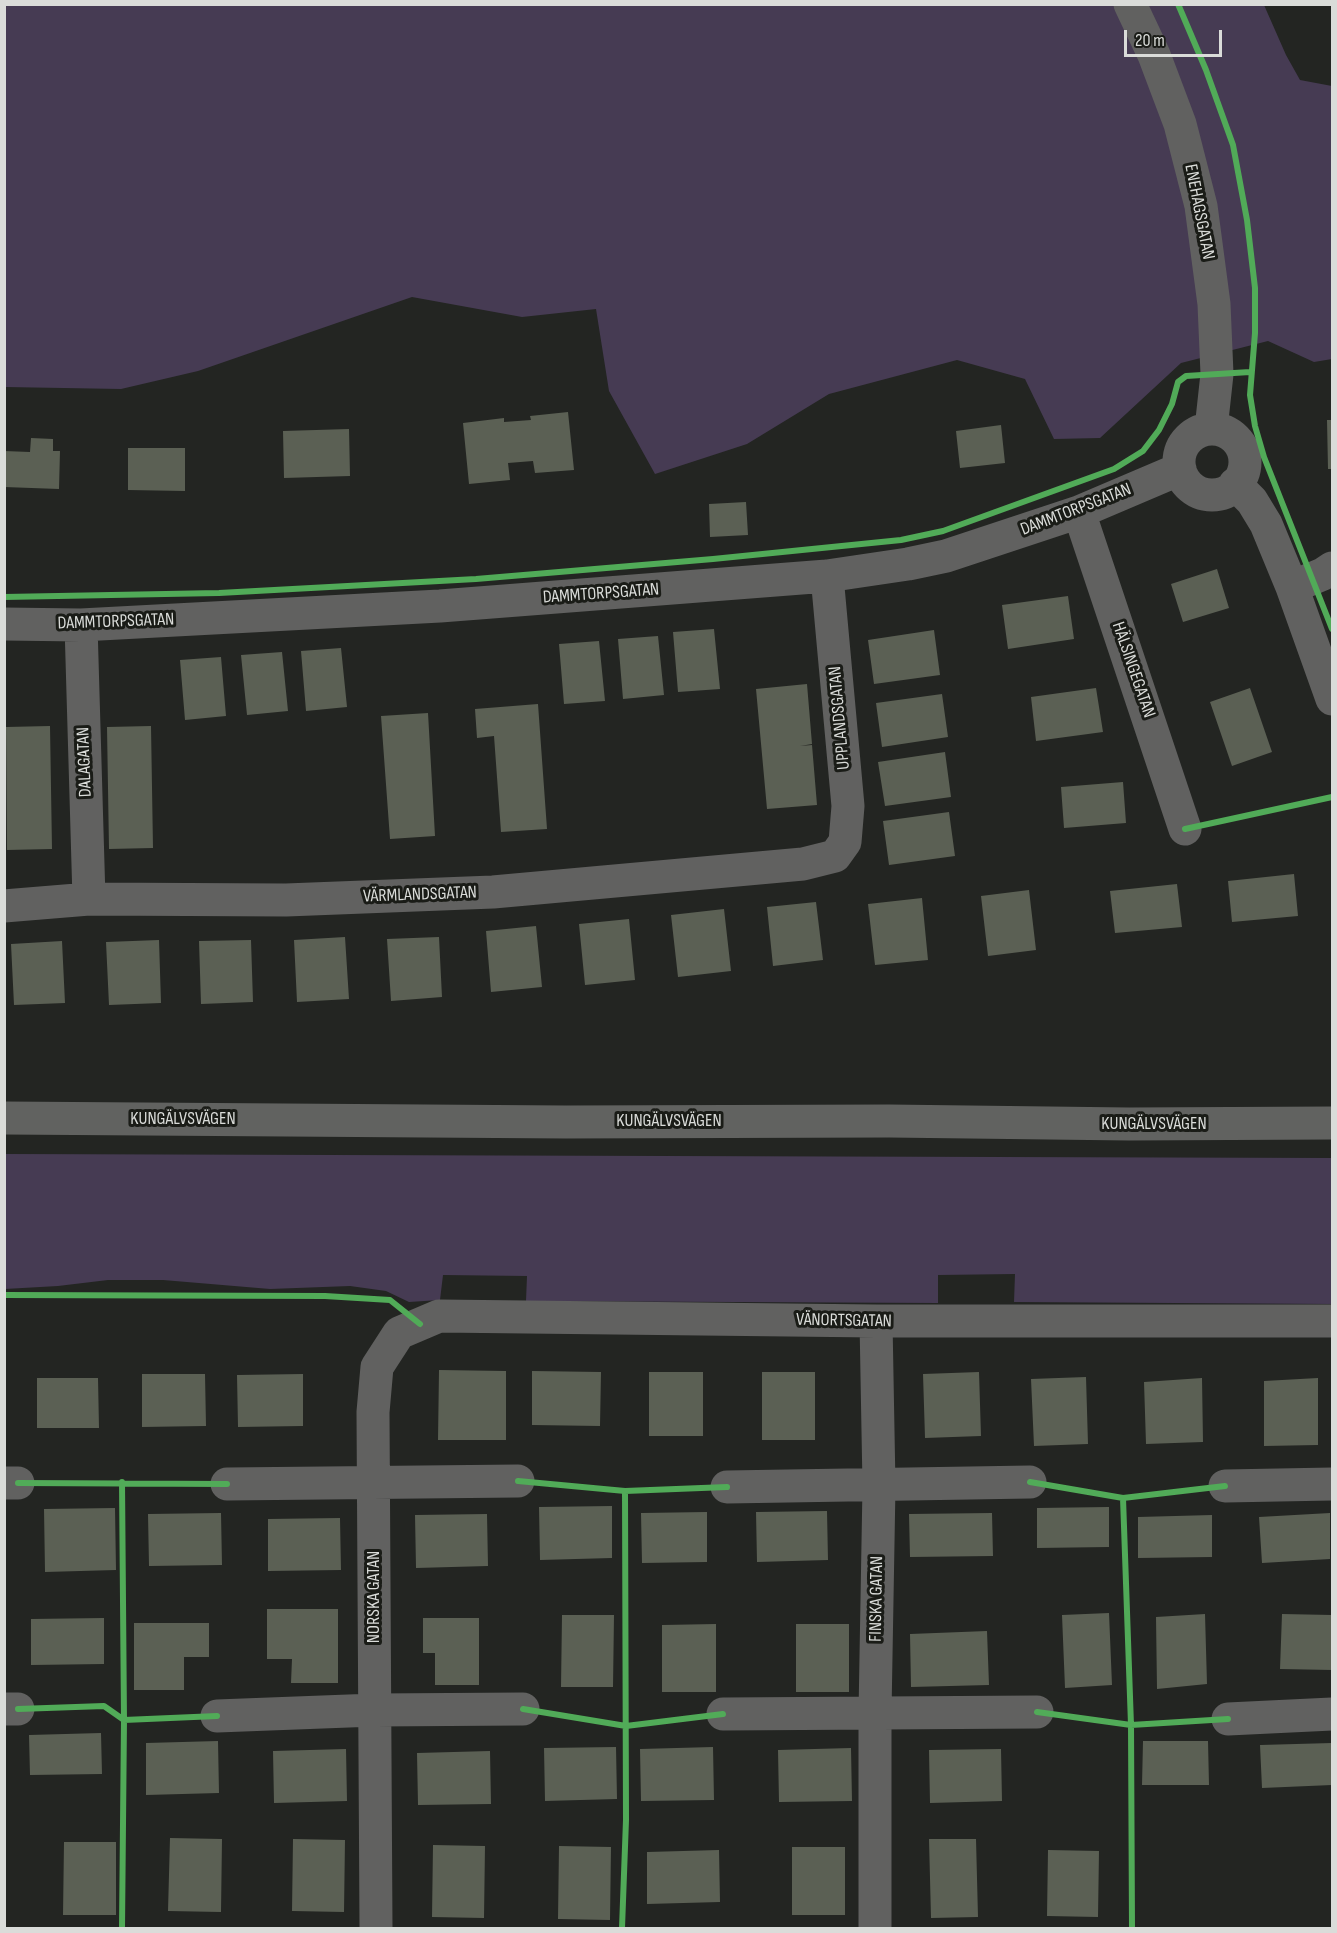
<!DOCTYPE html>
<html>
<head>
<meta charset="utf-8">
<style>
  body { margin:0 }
  #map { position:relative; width:1337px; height:1933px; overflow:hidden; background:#232522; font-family:"Sofia Sans Condensed",sans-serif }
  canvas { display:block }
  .frame { position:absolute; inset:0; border:6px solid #dadcd9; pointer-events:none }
  .scale { position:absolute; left:1124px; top:30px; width:98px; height:27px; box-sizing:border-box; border:3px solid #dadcd9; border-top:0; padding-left:8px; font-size:18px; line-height:21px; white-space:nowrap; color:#dadcd9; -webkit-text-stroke:4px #1a1c17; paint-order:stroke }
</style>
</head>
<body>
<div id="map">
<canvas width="1337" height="1933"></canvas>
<div class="frame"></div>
<div class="scale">20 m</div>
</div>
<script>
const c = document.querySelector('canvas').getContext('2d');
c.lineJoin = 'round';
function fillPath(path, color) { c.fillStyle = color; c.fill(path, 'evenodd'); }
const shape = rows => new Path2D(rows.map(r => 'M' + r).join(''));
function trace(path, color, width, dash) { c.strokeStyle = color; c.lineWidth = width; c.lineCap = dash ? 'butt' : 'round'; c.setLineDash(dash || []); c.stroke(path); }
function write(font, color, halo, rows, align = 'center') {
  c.font = font + ' "Sofia Sans Condensed",sans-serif'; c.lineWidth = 6; c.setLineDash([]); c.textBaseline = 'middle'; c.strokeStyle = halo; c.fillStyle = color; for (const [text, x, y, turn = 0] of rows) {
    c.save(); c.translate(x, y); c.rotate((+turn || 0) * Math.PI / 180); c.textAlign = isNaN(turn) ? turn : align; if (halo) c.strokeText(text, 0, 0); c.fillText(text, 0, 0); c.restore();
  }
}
fillPath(shape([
  [5,5,1264,5,1286,55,1300,80,1332,86,1332,359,1314,362,1268,341,1181,363,1100,438,1054,439,1025,379,957,360,829,394,747,444,655,474,609,391,596,309,522,317,412,297,198,371,121,389,5,387],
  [5,1154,1332,1158,1332,1304,1014,1302,1015,1274,938,1275,938,1303,526,1301,527,1276,443,1275,440,1300,409,1302,386,1291,350,1286,270,1289,163,1280,108,1280,58,1286,5,1289]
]), '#463b53');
fillPath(shape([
  [568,412,574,470,535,473,533,461,508,463,510,480,469,484,463,423,504,418,504,422,531,420,530,416],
  [1327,420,1332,420,1332,469,1328,469],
  [1001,425,1005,463,960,468,956,431],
  [349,429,350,476,284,478,283,431],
  [31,438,53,439,53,451,60,451,59,489,4,487,4,451,30,452],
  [128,448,185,448,185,491,128,490],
  [746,502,748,535,710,537,709,504],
  [1217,569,1229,608,1183,622,1171,584],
  [1068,596,1074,639,1008,649,1002,605],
  [714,629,720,689,678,692,673,632],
  [934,630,940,675,874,684,868,640],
  [658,636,664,695,623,699,618,639],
  [599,641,605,701,564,704,559,644],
  [341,648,347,707,306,711,301,651],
  [282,652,288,711,247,715,241,655],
  [221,657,226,716,185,720,180,660],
  [807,684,812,744,800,746,812,745,817,805,767,809,756,689],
  [1096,688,1103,732,1036,741,1031,697],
  [1250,688,1272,752,1232,766,1210,702],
  [942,694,948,737,882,747,876,703],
  [538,704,547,829,501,832,494,736,477,738,475,709],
  [428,713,435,836,390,839,381,716],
  [50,726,52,849,7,850,6,727],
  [151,726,153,848,109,849,107,727],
  [945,752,951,797,885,806,878,762],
  [1123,782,1126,823,1064,828,1061,787],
  [949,812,955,856,889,865,883,821],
  [1294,874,1298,916,1232,922,1228,881],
  [1177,884,1182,927,1115,933,1110,891],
  [1029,890,1036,950,988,956,981,896],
  [922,898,928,960,875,965,868,904],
  [816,902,823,960,773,966,767,907],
  [724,909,731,971,678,977,671,915],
  [629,919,635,980,585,985,579,924],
  [536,926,542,987,491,992,486,931],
  [345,937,349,999,297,1002,294,940],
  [439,937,442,997,391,1001,387,939],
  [159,940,161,1003,109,1005,106,942],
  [251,940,253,1002,201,1004,199,941],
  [62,941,65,1003,14,1005,11,944],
  [439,1370,506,1371,506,1440,438,1440],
  [532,1371,601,1372,600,1426,532,1425],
  [649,1372,703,1372,703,1436,649,1436],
  [762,1372,815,1372,815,1440,762,1440],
  [979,1372,981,1436,925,1438,923,1374],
  [142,1374,205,1374,206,1426,142,1427],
  [303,1374,303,1426,238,1427,237,1375],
  [1086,1377,1088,1444,1034,1446,1031,1379],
  [37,1378,98,1378,99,1428,37,1428],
  [1202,1378,1203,1442,1146,1444,1144,1382],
  [1318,1378,1318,1445,1264,1446,1264,1381],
  [612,1506,612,1558,540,1560,539,1507],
  [1109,1507,1109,1547,1037,1548,1037,1508],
  [115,1508,116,1570,45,1572,44,1509],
  [827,1511,828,1560,757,1562,756,1512],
  [707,1512,707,1562,642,1563,641,1513],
  [221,1513,222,1565,149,1566,148,1514],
  [992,1513,993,1556,910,1557,909,1514],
  [1330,1513,1330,1559,1262,1563,1259,1517],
  [487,1514,488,1566,416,1568,415,1515],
  [1212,1515,1212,1557,1138,1558,1138,1517],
  [340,1518,341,1570,268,1571,268,1519],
  [267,1609,338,1609,338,1683,291,1683,292,1659,267,1659],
  [1109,1613,1112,1685,1065,1688,1062,1615],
  [1205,1614,1207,1684,1157,1689,1156,1617],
  [1282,1614,1332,1615,1332,1670,1280,1669],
  [562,1615,614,1615,613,1687,561,1687],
  [104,1618,104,1664,31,1665,31,1619],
  [423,1618,479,1618,479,1685,435,1685,435,1653,423,1653],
  [134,1623,209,1623,209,1657,184,1657,184,1690,134,1690],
  [716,1624,716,1692,662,1692,662,1625],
  [796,1624,849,1624,849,1692,796,1692],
  [987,1631,989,1685,911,1687,910,1634],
  [101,1733,102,1774,30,1775,29,1735],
  [218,1741,219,1793,146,1795,146,1743],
  [1143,1741,1208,1741,1209,1785,1142,1785],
  [1332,1743,1332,1785,1262,1788,1260,1745],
  [616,1747,617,1799,545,1801,544,1748],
  [713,1747,714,1800,641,1801,640,1749],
  [851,1748,852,1801,779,1802,778,1750],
  [346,1749,347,1801,274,1803,273,1751],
  [1001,1749,1002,1801,930,1803,929,1750],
  [490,1751,491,1804,418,1805,417,1753],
  [170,1838,222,1839,221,1912,168,1911],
  [293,1839,345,1840,344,1912,292,1911],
  [929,1839,976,1839,978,1917,931,1918],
  [64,1842,116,1842,116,1915,63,1915],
  [433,1845,485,1846,484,1918,432,1917],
  [559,1846,611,1847,610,1920,558,1919],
  [792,1847,845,1847,845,1915,792,1915],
  [719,1850,720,1902,647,1904,647,1852],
  [1048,1850,1099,1851,1098,1917,1047,1916]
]), '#5b6054');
trace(shape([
  [1130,4,1154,55,1180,124,1201,206,1214,304,1217,374,1211,429],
  '1179 462a33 33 0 1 1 66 0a33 33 0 1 1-66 0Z',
  [1235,484,1252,501,1266,524,1292,587,1332,699],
  [1079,512,1185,829],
  [1292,587,1323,574,1332,568],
  [4,624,81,625,440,606,827,576,908,564,946,556,1079,512,1180,469],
  [81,625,89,899],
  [4,906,89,899,286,900,493,892,803,864,835,856,845,842,848,806,827,576],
  [4,1483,18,1483],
  [227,1484,518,1481],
  [1225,1486,1332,1484],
  [727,1487,1030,1482],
  [4,1709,18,1709],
  [723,1714,1037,1712],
  [217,1716,375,1710,523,1709],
  [1228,1719,1332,1714],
  [376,1928,373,1412,377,1367,399,1333,439,1316,876,1321,1332,1321],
  [875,1928,875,1713,879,1486,876,1321]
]), '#616160', 33);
trace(shape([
  [4,1118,566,1122,889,1121,1129,1124,1332,1123]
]), '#616260', 33);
trace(shape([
  [1178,4,1206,70,1233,145,1247,220,1255,288,1255,333,1250,395,1255,426,1264,457,1332,629],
  [4,597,219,593,476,579,713,559,901,540,943,531,1114,469,1143,451,1159,430,1172,404,1178,382,1186,376,1250,372],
  [1185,829,1332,797],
  [4,1295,325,1296,390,1300,420,1324],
  [518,1481,625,1491,727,1487],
  [1030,1482,1123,1498,1225,1486],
  [18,1483,227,1484],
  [1123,1498,1131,1725,1132,1928],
  [18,1709,104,1706,124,1720,217,1716],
  [523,1709,626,1726,723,1714],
  [1037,1712,1131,1725,1228,1719],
  [122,1928,124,1720,122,1482],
  [622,1928,626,1820,625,1491]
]), '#51ab58', 6);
write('18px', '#dadcd9', '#1a1c17', [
  ["ENEHAGSGATAN",1199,212,79],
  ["DAMMTORPSGATAN",1076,510,-21],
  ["DAMMTORPSGATAN",601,594,-4],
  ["DAMMTORPSGATAN",116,622,-2],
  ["HÄLSINGEGATAN",1133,670,71],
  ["UPPLANDSGATAN",840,718,-95],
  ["DALAGATAN",85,762,-92],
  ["VÄRMLANDSGATAN",420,895,-2],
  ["KUNGÄLVSVÄGEN",183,1119],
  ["KUNGÄLVSVÄGEN",669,1121],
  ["KUNGÄLVSVÄGEN",1154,1124],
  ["VÄNORTSGATAN",844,1321,1],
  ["NORSKA GATAN",374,1597,-90],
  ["FINSKA GATAN",877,1599,-89]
]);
</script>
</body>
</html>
